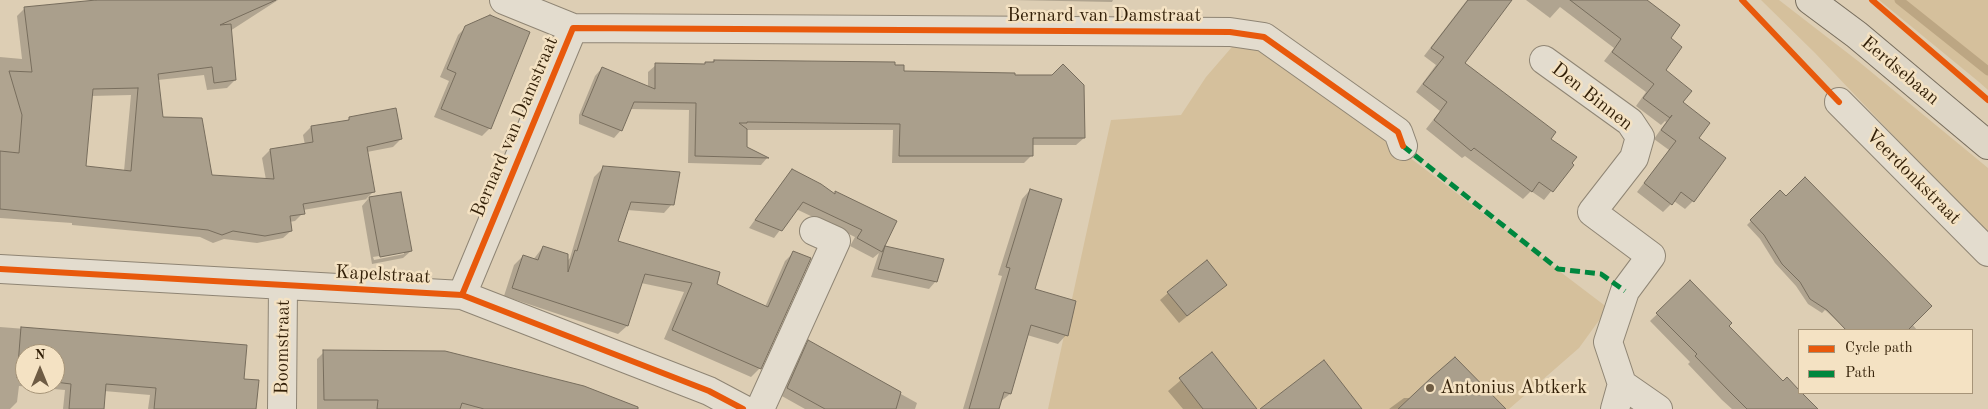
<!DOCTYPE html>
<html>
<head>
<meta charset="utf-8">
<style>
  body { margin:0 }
  #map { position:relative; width:1988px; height:409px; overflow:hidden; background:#ddceb4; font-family:"Old Standard TT",serif }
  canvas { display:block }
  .legend { position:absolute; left:1798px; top:329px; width:175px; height:65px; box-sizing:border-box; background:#f4e2c3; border:1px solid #a69478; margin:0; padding:6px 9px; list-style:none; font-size:15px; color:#321f07 }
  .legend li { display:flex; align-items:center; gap:10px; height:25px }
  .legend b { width:25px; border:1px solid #a69478 }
  .north { position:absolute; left:15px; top:344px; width:50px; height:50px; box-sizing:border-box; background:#f4e2c3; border:1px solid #a69478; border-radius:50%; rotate:0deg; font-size:14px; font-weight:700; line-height:20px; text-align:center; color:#321f07 }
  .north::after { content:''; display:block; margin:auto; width:18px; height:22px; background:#6e5c44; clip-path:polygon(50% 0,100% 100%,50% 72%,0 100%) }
</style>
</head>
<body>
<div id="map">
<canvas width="1988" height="409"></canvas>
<ul class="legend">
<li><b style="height:6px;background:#e8590c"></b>Cycle path</li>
<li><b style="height:6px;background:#00873e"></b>Path</li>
</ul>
<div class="north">N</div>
</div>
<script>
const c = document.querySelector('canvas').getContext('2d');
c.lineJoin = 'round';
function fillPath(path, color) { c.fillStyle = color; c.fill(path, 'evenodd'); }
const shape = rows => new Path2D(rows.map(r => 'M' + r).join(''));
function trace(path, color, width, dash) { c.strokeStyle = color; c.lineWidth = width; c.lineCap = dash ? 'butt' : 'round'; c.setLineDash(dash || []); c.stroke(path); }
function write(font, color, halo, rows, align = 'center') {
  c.font = font + ' "Old Standard TT",serif'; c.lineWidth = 5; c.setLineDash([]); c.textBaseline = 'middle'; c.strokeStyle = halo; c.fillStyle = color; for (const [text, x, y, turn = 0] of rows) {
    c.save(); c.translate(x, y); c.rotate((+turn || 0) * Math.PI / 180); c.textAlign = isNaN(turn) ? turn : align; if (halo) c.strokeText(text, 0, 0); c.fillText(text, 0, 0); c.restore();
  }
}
fillPath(shape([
  [1761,0,1779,0,1858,61,1988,168,1988,235,1815,53],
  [1879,0,1988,0,1988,90,1979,82],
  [1238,40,1260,44,1608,308,1579,348,1509,409,1048,409,1111,120,1181,115,1206,77]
]), '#d5c09c');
fillPath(shape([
  [107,0,278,0,230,31,235,80,227,88,207,90,204,75,158,80,162,119,211,176,266,180,262,158,270,150,305,145,303,135,311,127,345,122,350,118,401,139,393,147,367,152,373,192,366,199,400,193,411,251,403,258,372,264,362,206,368,199,303,210,303,213,295,221,289,222,291,231,283,238,257,243,224,239,213,243,200,237,72,225,72,223,0,218,0,57,22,59,17,16,25,8],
  [131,95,124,171,85,167,91,96],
  [404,252,404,254,374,260,373,257],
  [1011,0,1113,0,1112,2],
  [1467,0,1510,0,1463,63,1549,139,1572,165,1544,200,1531,191,1523,199,1465,156,1462,158,1426,129,1440,111,1416,92,1436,65,1424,56],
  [1526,0,1627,0,1669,39,1664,70,1681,102,1697,138,1693,201,1685,209,1674,201,1663,212,1637,192,1669,150,1654,139,1666,122,1665,121,1661,125,1636,106,1646,92,1604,61,1614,48,1560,7,1550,18],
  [466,27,490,128,482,136,434,117,449,81,440,77,458,35],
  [714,61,894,67,903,72,1084,138,1076,145,1032,145,1032,155,1024,163,892,163,893,130,746,130,745,148,767,158,761,165,688,163,689,110,630,109,621,130,614,138,579,124,579,115,595,76,602,68,648,87,648,72,656,65,704,65],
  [603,168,672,204,664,213,627,210,617,241,765,307,785,261,794,252,760,368,751,377,664,339,684,292,641,283,627,326,618,334,504,296,514,265,523,256,533,260,543,247,567,261,570,258,594,177],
  [790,174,833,195,835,193,896,222,880,252,886,247,936,281,929,289,871,277,879,253,873,258,850,246,855,237,796,209,774,238,749,228,783,181],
  [1030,190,1033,290,1066,335,1058,344,1027,335,1010,394,1000,402,998,409,963,409,1002,276,998,275,1022,199],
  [1780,192,1912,324,1917,330,1847,330,1825,310,1822,313,1808,304,1796,286,1775,263,1760,239,1747,225],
  [1690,282,1728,326,1783,383,1787,379,1816,409,1732,409,1722,400,1688,364,1690,362,1650,321],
  [1225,285,1179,323,1160,300,1168,293],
  [0,327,245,346,243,380,255,409,148,409,150,395,104,391,102,409,63,409,65,390,19,386,17,402,10,409,0,409],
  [25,354,55,354,55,384,25,384],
  [808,342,917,403,915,409,805,409,780,395,801,349],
  [324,352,598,409,317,409,317,359],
  [1212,354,1256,409,1183,409,1168,391],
  [1404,398,1411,398,1488,409,1389,409]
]), '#0003');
trace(shape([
  [1899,0,1988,71]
]), '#bca683', 9);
const building = shape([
  [96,0,276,0,220,25,231,24,236,80,214,83,212,67,158,74,163,117,202,118,212,175,274,179,270,149,313,142,311,126,349,120,349,117,396,108,402,139,367,147,375,192,303,204,305,214,290,216,292,231,265,236,233,231,222,235,208,230,0,209,0,151,19,153,22,115,9,71,32,72,24,7,96,0],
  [138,88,131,171,86,166,93,89,138,88],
  [1468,0,1512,0,1465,63,1556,132,1551,139,1577,157,1572,163,1574,165,1553,192,1539,182,1532,192,1474,148,1471,151,1434,120,1447,102,1423,84,1444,57,1431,48,1468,0],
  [1570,0,1647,0,1680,25,1671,38,1682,47,1666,70,1692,91,1683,102,1710,123,1699,138,1726,158,1694,202,1681,192,1672,205,1644,183,1676,141,1661,130,1672,115,1670,118,1643,98,1654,84,1612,52,1621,39,1570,0],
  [490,15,530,32,491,129,441,109,456,73,447,69,465,26,490,15],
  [714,60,895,62,895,65,904,65,904,71,1015,73,1015,75,1052,75,1063,64,1084,85,1085,138,1033,138,1033,156,899,156,900,124,747,122,747,123,739,123,747,129,747,147,769,158,695,156,696,103,634,102,622,131,582,115,602,67,655,89,655,63,705,64,705,62,714,62,714,60],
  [603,166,680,172,674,205,631,202,618,241,720,272,717,284,730,290,768,307,793,251,811,258,761,369,672,330,692,283,645,274,628,326,512,288,523,255,538,260,543,246,568,254,568,272,575,250,577,251,603,166],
  [792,169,821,184,835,194,835,191,897,221,882,252,857,238,862,230,803,202,782,231,755,220,792,169],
  [1805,177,1932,306,1908,330,1846,330,1827,310,1810,299,1800,282,1782,264,1764,235,1750,220,1780,190,1786,196,1805,177],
  [1030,189,1062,199,1035,289,1076,301,1068,336,1031,325,1011,394,1004,392,999,409,969,409,1010,268,1006,267,1030,189],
  [401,192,412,251,380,257,369,197,401,192],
  [885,246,944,259,937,282,878,269,885,246],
  [1207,260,1227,285,1187,316,1167,292,1207,260],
  [1690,280,1732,323,1729,326,1783,381,1787,377,1799,390,1799,393,1802,393,1818,409,1747,409,1730,392,1695,356,1697,354,1656,313,1690,280],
  [21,327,247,345,244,379,259,380,256,409,154,409,156,388,106,384,104,409,69,409,71,384,55,382,55,354,25,354,25,379,17,378,21,327],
  [808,340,901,392,896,409,825,409,787,388,808,340],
  [323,350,445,351,584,386,638,407,638,409,484,409,462,403,460,409,377,409,378,400,324,400,323,350],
  [1212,352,1257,409,1203,409,1179,378,1212,352],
  [1455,357,1506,409,1398,409,1432,377,1455,357],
  [1324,360,1362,409,1260,409,1324,360]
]);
fillPath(building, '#aa9f8c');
trace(building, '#776d5d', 1);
const minor = shape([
  [504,0,573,28],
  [1544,60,1630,122,1640,137,1634,158,1592,212,1651,256,1625,291,1608,342,1622,384,1615,409],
  [1839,102,1988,252],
  [0,269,462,295,709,391,743,409],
  [462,295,573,28,1230,32,1264,37,1398,132,1403,146],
  [1622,384,1658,409],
  [282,409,283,285],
  [760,409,836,241,814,231]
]);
const major = shape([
  [1810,0,1857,35,1988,145]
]);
trace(minor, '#8f8574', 30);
trace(major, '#776d5d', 30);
trace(minor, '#e3dcce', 28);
trace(major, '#ded6c6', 28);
trace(shape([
  [1403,146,1558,269,1601,274,1625,291]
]), '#00873e', 5, [10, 5]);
trace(shape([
  [1742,0,1839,102],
  [1872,0,1988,100],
  [0,269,462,295,709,391,743,409],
  [462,295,573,28,1230,32,1264,37,1398,132,1403,146]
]), '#e8590c', 6);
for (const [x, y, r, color] of [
  [1430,388,5,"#6e5c44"]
]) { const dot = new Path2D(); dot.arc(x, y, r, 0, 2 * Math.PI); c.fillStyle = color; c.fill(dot); trace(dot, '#f4e2c3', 2); }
write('19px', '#321f07', '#f4e2c3', [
  ["Bernard van Damstraat",1104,16],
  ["Eerdsebaan",1900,71,40],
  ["Den Binnen",1592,97,38],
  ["Bernard van Damstraat",515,127,-67],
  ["Veerdonkstraat",1913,177,45],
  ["Kapelstraat",383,275,3],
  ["Boomstraat",283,347,-89]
]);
write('19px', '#321f07', '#f4e2c3', [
  ["Antonius Abtkerk",1440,388]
], 'left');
</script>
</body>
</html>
